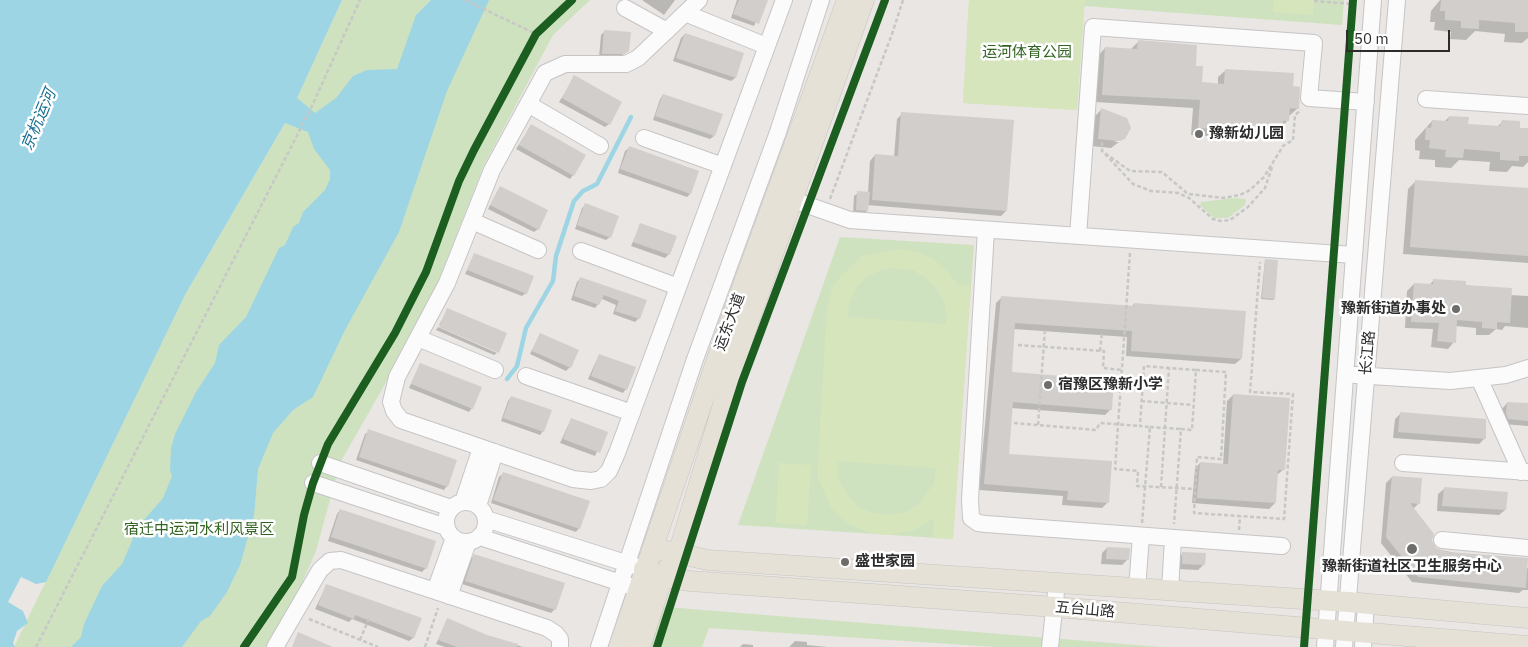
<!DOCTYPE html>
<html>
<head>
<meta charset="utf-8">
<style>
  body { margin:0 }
  #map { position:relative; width:1528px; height:647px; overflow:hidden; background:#e9e6e3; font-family:"IBM Plex Sans",sans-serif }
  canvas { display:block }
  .scale { position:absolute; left:1346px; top:30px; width:104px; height:22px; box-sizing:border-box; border:2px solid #2c2c2c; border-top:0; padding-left:6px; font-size:15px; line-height:18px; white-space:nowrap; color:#2c2c2c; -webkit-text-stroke:4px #fff; paint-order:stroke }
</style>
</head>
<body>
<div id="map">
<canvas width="1528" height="647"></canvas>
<div class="scale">50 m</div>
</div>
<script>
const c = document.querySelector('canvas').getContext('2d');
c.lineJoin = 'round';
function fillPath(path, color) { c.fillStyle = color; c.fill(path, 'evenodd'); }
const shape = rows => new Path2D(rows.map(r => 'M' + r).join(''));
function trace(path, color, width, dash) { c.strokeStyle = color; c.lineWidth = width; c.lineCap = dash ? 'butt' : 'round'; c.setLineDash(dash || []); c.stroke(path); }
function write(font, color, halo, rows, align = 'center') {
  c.font = font + ' "IBM Plex Sans","Noto Sans SC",sans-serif'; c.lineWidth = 5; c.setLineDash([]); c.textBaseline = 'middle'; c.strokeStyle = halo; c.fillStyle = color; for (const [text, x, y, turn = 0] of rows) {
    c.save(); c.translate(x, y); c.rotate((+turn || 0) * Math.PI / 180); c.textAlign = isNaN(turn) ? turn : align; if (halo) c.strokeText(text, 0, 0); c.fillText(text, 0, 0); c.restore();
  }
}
fillPath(shape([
  [342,0,590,0,553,35,484,165,434,292,401,356,340,463,316,551,289,613,267,647,14,647,185,295,285,123],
  [969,0,1344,0,1342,25,1084,6,1077,110,963,103],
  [1235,198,1246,199,1245,205,1228,218,1214,218,1200,205,1201,202],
  [840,237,974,245,953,539,738,525],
  [654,606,1161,647,996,647,709,628,702,647,640,647]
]), '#cfe2bf');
fillPath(shape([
  [969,0,1085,0,1077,110,963,103],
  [1274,0,1314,0,1313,15,1273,12],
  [899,249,918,252,933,259,944,268,958,285,971,286,953,539,933,538,934,518,915,530,887,535,871,533,846,523,831,507,817,476,827,309,833,286,844,273,863,256],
  [893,268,913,270,926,278,937,289,944,302,947,315,946,324,847,317,850,301,857,286,868,276,881,270],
  [837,461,936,468,934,483,919,504,906,512,893,515,876,514,862,509,850,499,838,479],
  [779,463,811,465,807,525,776,523]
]), '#d7e5bd');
fillPath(shape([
  [0,0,342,0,297,98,315,113,336,98,353,76,367,70,397,69,416,15,431,0,489,0,447,91,399,232,345,330,313,397,293,410,273,433,258,469,254,516,240,565,227,592,210,616,201,621,182,647,71,647,81,637,84,624,102,586,122,564,138,527,163,498,172,476,170,470,171,448,175,434,196,392,215,363,219,345,246,317,279,248,285,245,293,227,299,223,303,212,325,190,330,179,330,170,314,149,308,132,285,123,185,295,46,582,36,584,21,577,8,602,23,611,28,623,17,631,13,643,15,647,0,647]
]), '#9dd5e4');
fillPath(shape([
  [642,0,675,0,664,15],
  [737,0,766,0,754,26,731,18],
  [1440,0,1528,0,1528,38,1522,43,1504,42,1505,34,1475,31,1466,40,1450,39,1451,32,1434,30,1435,22,1430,22,1431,11],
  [605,31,628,51,619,57,599,57,601,35],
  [685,34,743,54,735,78,731,81,673,61,681,38],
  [1138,42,1194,67,1200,84,1218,85,1218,77,1226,70,1292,87,1298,108,1289,116,1288,120,1281,128,1266,139,1191,135,1193,108,1095,102,1098,56,1105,48,1131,49],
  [575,77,609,124,605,127,559,102],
  [663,95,714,136,710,139,653,120,660,99],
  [1101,110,1121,139,1114,142,1119,142,1111,148,1091,146,1094,117],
  [902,114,1006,211,1001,216,867,205,867,211,863,214,853,214,854,196,858,193,868,193,870,161,875,155,894,157,897,119],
  [1449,117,1467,125,1497,127,1503,121,1518,129,1528,130,1528,162,1523,167,1512,166,1507,172,1489,171,1490,162,1459,160,1451,168,1435,167,1435,160,1419,159,1420,151,1415,150,1415,140,1432,121,1444,122],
  [531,126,573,175,570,179,516,149],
  [629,148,690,194,687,197,618,173,625,151],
  [1416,181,1528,190,1528,263,1403,254,1408,189],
  [500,187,538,229,534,232,488,209],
  [586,205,610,237,606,240,575,229,582,208],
  [641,224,669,254,665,258,631,246],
  [475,254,526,293,522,296,465,274],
  [1265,260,1274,299,1273,300,1261,299],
  [581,278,645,300,639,318,635,322,613,314,616,305,602,299,595,308,571,300,577,282],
  [1434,280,1510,295,1528,296,1528,328,1505,326,1502,330,1496,329,1489,335,1476,335,1476,328,1456,326,1454,342,1448,349,1431,347,1433,329,1405,328,1407,291,1414,284,1429,285],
  [1001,298,1131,307,1134,304,1241,359,1235,364,1126,356,1127,337,1014,329,1011,373,1111,409,1105,415,1011,408,1008,455,1108,502,1102,508,1062,505,1063,496,979,490,996,303],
  [448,309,498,351,439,325],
  [438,327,497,353,494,355,436,330],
  [540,334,570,367,566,371,530,354],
  [599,355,626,389,623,393,588,379],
  [420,364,472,408,469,412,409,388],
  [1233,395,1284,469,1277,475,1275,503,1269,509,1192,503,1195,469,1200,463,1223,465,1227,401],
  [511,397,543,431,540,435,501,421,508,401],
  [1507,403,1528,405,1528,426,1503,424,1502,409],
  [1400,414,1485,438,1479,444,1393,438,1395,419],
  [571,419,606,432,595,456,560,443],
  [369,431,447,486,444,490,356,460,365,434],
  [503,474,579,528,576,532,491,503,499,477],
  [1392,477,1419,503,1413,509,1433,534,1431,544,1436,549,1528,568,1528,590,1523,590,1519,593,1412,582,1381,543,1386,483],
  [1444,489,1505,510,1499,515,1437,511,1438,494],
  [340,510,426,568,422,572,328,541,337,514],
  [1107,548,1128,559,1122,565,1101,564,1102,553],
  [1183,553,1204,564,1198,570,1177,569,1177,559],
  [475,555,555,609,551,613,462,584,471,559],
  [326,586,420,619,413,638,409,641,352,619,349,622,315,609],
  [447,620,487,636,523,647,445,647,436,644],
  [795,641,807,642,807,645,828,647,789,647],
  [743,644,753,645,753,647,740,647]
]), '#0003');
trace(shape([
  [507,379,517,366,526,328,553,281,556,256,574,201,583,191,597,184,631,117]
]), '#9dd5e4', 4.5);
fillPath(shape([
  [739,0,768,0,759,24,733,14],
  [1441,0,1528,0,1528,32,1515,32,1515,23,1479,20,1479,29,1461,28,1461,21,1445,20,1445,11,1440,11],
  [604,30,631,32,629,51,624,54,602,54],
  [685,33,744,53,736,78,676,58],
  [1138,40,1197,45,1196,66,1203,66,1202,82,1224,84,1225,69,1294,73,1293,86,1300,87,1299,109,1290,108,1289,121,1283,121,1282,127,1275,126,1275,132,1198,128,1200,100,1102,95,1105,47,1137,49],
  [574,75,622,102,610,125,562,98],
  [663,94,723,114,715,136,655,116],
  [1101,108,1127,118,1131,128,1125,139,1120,141,1098,139],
  [901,112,1014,120,1007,211,872,200,875,154,898,156],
  [1449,116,1469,117,1468,124,1500,126,1502,120,1520,121,1520,128,1528,128,1528,156,1519,156,1519,161,1500,160,1500,152,1464,149,1463,158,1445,157,1446,150,1429,148,1430,140,1425,140,1426,127,1431,128,1432,120,1448,121],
  [531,124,586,155,574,176,519,145],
  [629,146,699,171,691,194,620,169],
  [1415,180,1528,188,1528,256,1410,247],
  [500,186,548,210,539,230,490,205],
  [857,191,870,192,868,211,856,210],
  [585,203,619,216,611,238,577,225],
  [640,223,677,236,670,255,633,242],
  [474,253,534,276,527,294,467,270],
  [1265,259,1278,260,1275,299,1262,298],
  [580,277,647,300,640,319,615,311,619,301,604,295,599,305,574,296],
  [1433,279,1466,281,1466,285,1512,288,1510,323,1497,322,1497,329,1482,328,1482,322,1457,320,1456,343,1437,341,1439,323,1411,322,1414,283,1433,284],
  [1001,296,1134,306,1134,303,1246,311,1242,359,1131,351,1132,331,1015,323,1012,372,1114,380,1112,410,1013,402,1009,454,1112,461,1109,503,1067,500,1068,491,984,484],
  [447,308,507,333,499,353,439,327],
  [540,333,579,350,571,368,532,351],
  [599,354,636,367,627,390,591,376],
  [420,363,482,387,473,409,411,384],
  [1233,394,1290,398,1285,470,1278,470,1276,503,1197,498,1200,462,1228,464],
  [511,396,552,410,544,432,503,418],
  [1507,402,1528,403,1528,421,1508,419,1506,413],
  [1400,412,1486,419,1486,439,1398,432],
  [571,418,608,432,600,453,563,439],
  [368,429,457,460,448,487,359,457],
  [503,472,590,501,580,529,493,500],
  [1392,476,1422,478,1420,504,1410,503,1434,534,1432,540,1436,548,1448,552,1528,558,1526,588,1418,577,1386,537],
  [1444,487,1508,492,1506,510,1442,506],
  [340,509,436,541,427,569,331,537],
  [1107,547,1130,548,1129,560,1106,559],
  [1182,552,1206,553,1205,565,1182,564],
  [474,554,565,583,556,610,465,581],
  [326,584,422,618,414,638,355,615,354,619,318,605],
  [447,618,487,635,518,644,517,647,457,647,438,640],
  [298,632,333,647,292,647]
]), '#d1cecc');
const minor = shape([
  [699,0,638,58,626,64,565,64,545,73,492,170,447,283,397,377,391,402,394,411,401,420,573,479,591,481,601,479,609,471,617,453,784,0],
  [625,8,667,31],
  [685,13,766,46],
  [1426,99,1528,106],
  [528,104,600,146],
  [644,138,723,166],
  [793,200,850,220,1354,255],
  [472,221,538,250],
  [986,230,970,499,971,518,978,523,986,524,1282,546],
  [1078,236,1093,27,1314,43,1309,98,1366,102],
  [581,251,678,287],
  [418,338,495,370],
  [1355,375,1450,381,1506,375,1528,368],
  [526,376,632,413],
  [1479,378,1521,472],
  [320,463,451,508],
  [1403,463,1528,472],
  [313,483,446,527],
  '446 522a20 20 0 1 1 40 0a20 20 0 1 1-40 0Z',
  [463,502,481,448],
  [478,506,495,452],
  [486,519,635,566],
  [480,537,630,586],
  [1442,540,1528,548],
  [1137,589,1141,536],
  [435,591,454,538],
  [1170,591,1173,538],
  [449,596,468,542],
  [275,647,320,570,330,561,341,560,547,628,556,634,560,639,560,647],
  [599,647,694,362,778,132,821,0],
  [1050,647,1057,583],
  [1325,647,1373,0],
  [1344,647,1397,0],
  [1363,647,1366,604]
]);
const major = shape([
  [653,548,708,560,1348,602,1528,618],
  [644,569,663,577,690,581,1055,607,1528,646],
  [619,647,729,324,847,0],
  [640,647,663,577,678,554,744,335,864,0]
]);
trace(minor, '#c6c4c5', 18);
trace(major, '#c5c4c2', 21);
trace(shape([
  [465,0,536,34],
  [1314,1,1352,4],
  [1102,142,1102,151,1130,171,1162,172,1188,194,1223,198,1240,195,1250,190,1264,177,1283,146,1293,140,1295,115,1301,110],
  [1105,154,1133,184,1151,191,1178,193,1189,198,1213,219,1221,221,1230,220,1248,207,1265,188,1272,167],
  [830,199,892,34,903,0],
  [1130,253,1115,469,1138,471,1137,486,1195,489],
  [1018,345,1104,351,1103,368,1122,370],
  [1100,351,1102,333],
  [1196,370,1226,372,1221,459,1197,457,1194,513,1284,519,1293,394,1250,392,1260,262],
  [1141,401,1192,405],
  [1014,423,1096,430,1100,423,1139,426],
  [1038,425,1045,329],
  [1150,427,1181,429],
  [1161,487,1169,368],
  [1142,523,1150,427,1140,426,1144,366,1196,370,1192,430,1181,429,1174,524],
  [1239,530,1240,516],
  [309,619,378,647],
  [360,640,370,616],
  [36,647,312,106,360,0],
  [425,647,438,608]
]), '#c7c7c6', 2.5, [4, 2.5]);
trace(minor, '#fcfbfb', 16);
trace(major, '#e6e1d6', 20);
trace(shape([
  [244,647,292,577,304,515,313,483,328,444,395,333,426,272,459,181,474,150,536,34,572,0],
  [657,647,742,382,885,0],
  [1304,647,1353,0]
]), '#1b5e20', 8);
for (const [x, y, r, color] of [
  [1199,134,5,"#6e6d6c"],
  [1456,309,5,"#6e6d6c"],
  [1048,385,5,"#6e6d6c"],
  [1412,549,6,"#6e6d6c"],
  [845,562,5,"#6e6d6c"]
]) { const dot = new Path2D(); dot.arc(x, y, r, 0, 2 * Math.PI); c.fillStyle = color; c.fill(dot); trace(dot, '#fff', 2); }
write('15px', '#326421', '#fff', [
  ["运河体育公园",1027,53],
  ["宿迁中运河水利风景区",199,530]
]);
write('bold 15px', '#2c2c2c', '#fff', [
  ["豫新幼儿园",1209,134],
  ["豫新街道办事处",1446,309,"right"],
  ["宿豫区豫新小学",1058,385],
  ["盛世家园",855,562],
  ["豫新街道社区卫生服务中心",1412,567,"center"]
], 'left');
write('15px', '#2c2c2c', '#fff', [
  ["运东大道",730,322,-70],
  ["长江路",1368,353,-85],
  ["五台山路",1085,610,5]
]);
write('italic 16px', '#196e92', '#fff', [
  ["京杭运河",39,120,-67]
]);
</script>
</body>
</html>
